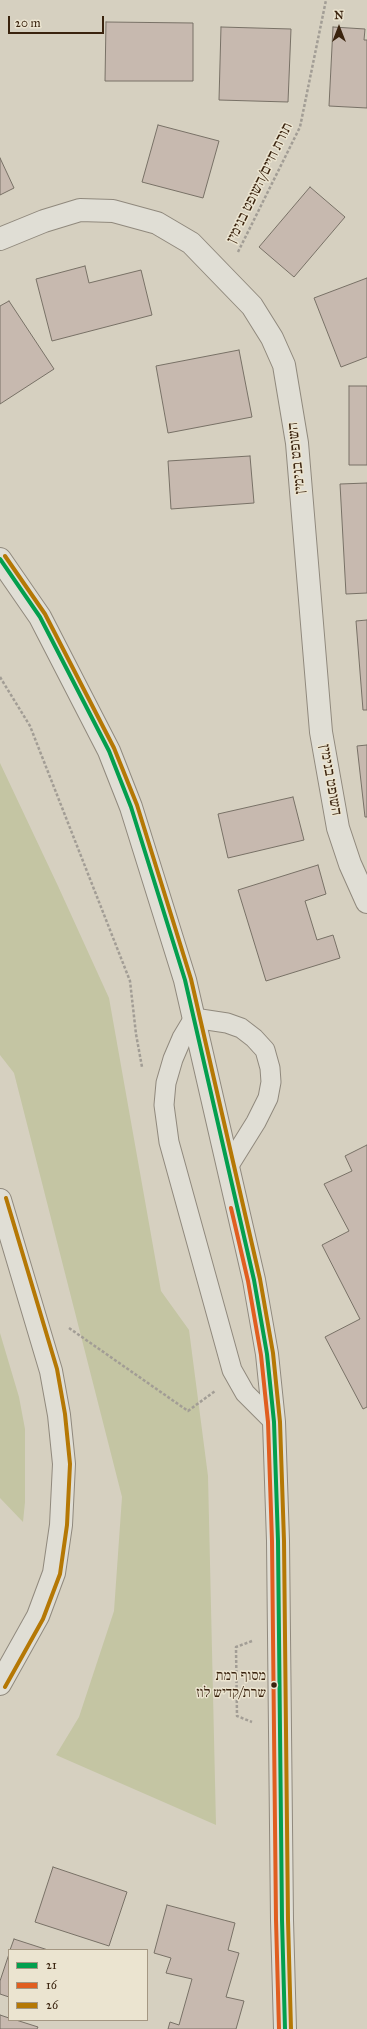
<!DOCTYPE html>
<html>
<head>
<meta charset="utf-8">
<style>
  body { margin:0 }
  #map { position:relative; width:367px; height:2029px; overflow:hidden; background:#d6d0c0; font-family:"IM FELL Great Primer",serif }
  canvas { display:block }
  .legend { position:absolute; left:8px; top:1949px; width:140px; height:72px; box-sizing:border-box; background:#ebe4d0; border:1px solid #a49782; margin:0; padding:5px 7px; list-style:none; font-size:12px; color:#3a230e }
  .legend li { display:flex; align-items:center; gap:8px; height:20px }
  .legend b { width:20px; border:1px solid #a49782 }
  .north { position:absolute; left:319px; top:8px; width:40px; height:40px; -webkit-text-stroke:3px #ebe4d0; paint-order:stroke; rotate:0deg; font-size:11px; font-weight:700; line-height:16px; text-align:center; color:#3a230e }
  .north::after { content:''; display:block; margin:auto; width:14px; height:18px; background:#3a230e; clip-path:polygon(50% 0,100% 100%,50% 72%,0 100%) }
  .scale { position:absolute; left:8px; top:16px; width:96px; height:18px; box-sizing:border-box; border:2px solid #3a230e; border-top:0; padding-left:5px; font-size:12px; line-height:14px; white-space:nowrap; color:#3a230e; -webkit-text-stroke:3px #ebe4d0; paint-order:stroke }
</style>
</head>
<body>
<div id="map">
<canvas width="367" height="2029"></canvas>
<ul class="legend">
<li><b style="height:5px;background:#039f4e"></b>21</li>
<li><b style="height:5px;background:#e05e20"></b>16</li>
<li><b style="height:5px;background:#b57805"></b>26</li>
</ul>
<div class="north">N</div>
<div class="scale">20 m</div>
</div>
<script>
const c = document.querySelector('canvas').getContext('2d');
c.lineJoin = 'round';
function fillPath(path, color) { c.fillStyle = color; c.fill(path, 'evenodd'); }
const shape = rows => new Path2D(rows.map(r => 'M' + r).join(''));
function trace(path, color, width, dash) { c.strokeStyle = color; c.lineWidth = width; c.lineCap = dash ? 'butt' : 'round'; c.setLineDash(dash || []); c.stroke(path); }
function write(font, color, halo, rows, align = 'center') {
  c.font = font + ' "IM FELL Great Primer","Frank Ruhl Libre",serif'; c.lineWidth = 3; c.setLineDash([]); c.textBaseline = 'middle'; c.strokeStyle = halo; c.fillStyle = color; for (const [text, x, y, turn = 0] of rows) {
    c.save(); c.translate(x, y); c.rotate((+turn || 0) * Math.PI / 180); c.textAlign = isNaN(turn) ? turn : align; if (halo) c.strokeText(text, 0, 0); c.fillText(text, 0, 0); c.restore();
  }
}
fillPath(shape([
  [0,763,58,886,109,998,161,1291,189,1330,208,1476,216,1825,56,1755,79,1717,114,1611,122,1497,14,1073,0,1055],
  [0,1333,19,1397,25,1429,25,1502,23,1522,0,1498]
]), '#c4c5a3');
const building = shape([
  [106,22,193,23,193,81,105,81,106,22],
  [221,27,291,29,288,102,219,100,221,27],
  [333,27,365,29,364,40,367,40,367,108,329,106,333,27],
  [158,125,219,141,203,198,142,182,158,125],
  [0,158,14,188,0,195,0,158],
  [310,187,345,217,294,277,259,247,310,187],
  [85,266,89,283,141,270,152,315,52,341,36,279,85,266],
  [367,278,367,357,341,367,314,298,367,278],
  [9,301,54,369,0,404,0,306,9,301],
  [239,350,252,417,168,433,156,366,239,350],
  [349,386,367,386,367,465,349,465,349,386],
  [250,456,254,503,171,509,168,461,250,456],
  [367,483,367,593,346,594,340,484,367,483],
  [367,620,367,710,363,710,356,621,367,620],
  [367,745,367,817,365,817,357,746,367,745],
  [293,797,304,840,228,858,218,814,293,797],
  [318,865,326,894,305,901,317,940,333,935,340,958,266,981,238,890,318,865],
  [367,1145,367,1407,363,1409,325,1337,360,1319,322,1245,349,1231,324,1184,352,1171,345,1156,367,1145],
  [53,1867,127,1892,109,1946,35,1922,53,1867],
  [167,1905,235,1923,228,1950,239,1953,226,1997,244,2001,236,2029,168,2029,170,2022,179,2025,192,1979,166,1973,171,1958,154,1953,167,1905],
  [14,1939,48,1950,10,1950,14,1939],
  [9,1954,9,1997,0,1994,0,1981,9,1954],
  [0,2015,9,2018,9,2020,16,2020,38,2027,37,2029,0,2029,0,2015]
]);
fillPath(building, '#c7b9af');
trace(building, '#787166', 1);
const service = shape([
  [228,1167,256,1122,268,1098,271,1082,270,1068,265,1050,254,1038,241,1028,227,1023,194,1018,182,1038,173,1059,166,1083,164,1105,169,1142,232,1370,245,1393,274,1422]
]);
const minor = shape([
  [0,239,44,221,80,210,113,211,157,223,191,243,252,306,272,338,284,365,297,443,321,732,338,828,350,864,367,902],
  [0,1200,51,1371,59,1415,64,1464,61,1525,54,1573,38,1616,0,1684]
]);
const tertiary = shape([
  [0,559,40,617,109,751,131,807,185,980,254,1280,267,1354,274,1422,278,1541,282,1920,285,2029]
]);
trace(service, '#90897d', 21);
trace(minor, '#90897d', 24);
trace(tertiary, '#90897d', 24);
trace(shape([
  [238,252,300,127,326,0],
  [0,677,30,726,130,981,136,1034,142,1067],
  [69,1328,188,1411,215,1391],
  [252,1641,236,1647,237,1716,252,1722]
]), '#a29d95', 2.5, [3, 2]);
trace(service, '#e0ded5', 19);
trace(minor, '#e0ded5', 22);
trace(tertiary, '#e0ded5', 22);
trace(shape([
  [0,559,40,617,109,751,131,807,185,980,254,1280,267,1354,274,1422,278,1541,282,1920,285,2029]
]), '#039f4e', 4);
trace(shape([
  [231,1208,248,1281,261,1355,268,1422,272,1541,276,1920,279,2029]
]), '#e05e20', 4);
trace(shape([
  [5,556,45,614,114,748,137,805,191,979,260,1279,273,1353,280,1422,284,1541,288,1920,291,2029],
  [5,1687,43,1619,60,1574,67,1525,70,1464,65,1414,57,1369,6,1198]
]), '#b57805', 4);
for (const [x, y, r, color] of [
  [274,1685,3.5,"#3a230e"]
]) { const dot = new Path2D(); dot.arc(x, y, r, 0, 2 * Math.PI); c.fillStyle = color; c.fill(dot); trace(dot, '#ebe4d0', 1.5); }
write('14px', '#3a230e', '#ebe4d0', [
  ["מסוף רמת",266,1677],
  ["שרת/קדיש לוז",266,1694]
], 'right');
write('15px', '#3a230e', '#ebe4d0', [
  ["תורת חיים/השופט בנימין",260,183,-64],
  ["השופט בנימין",297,458,-96],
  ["השופט בנימין",330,780,80]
]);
</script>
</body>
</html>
